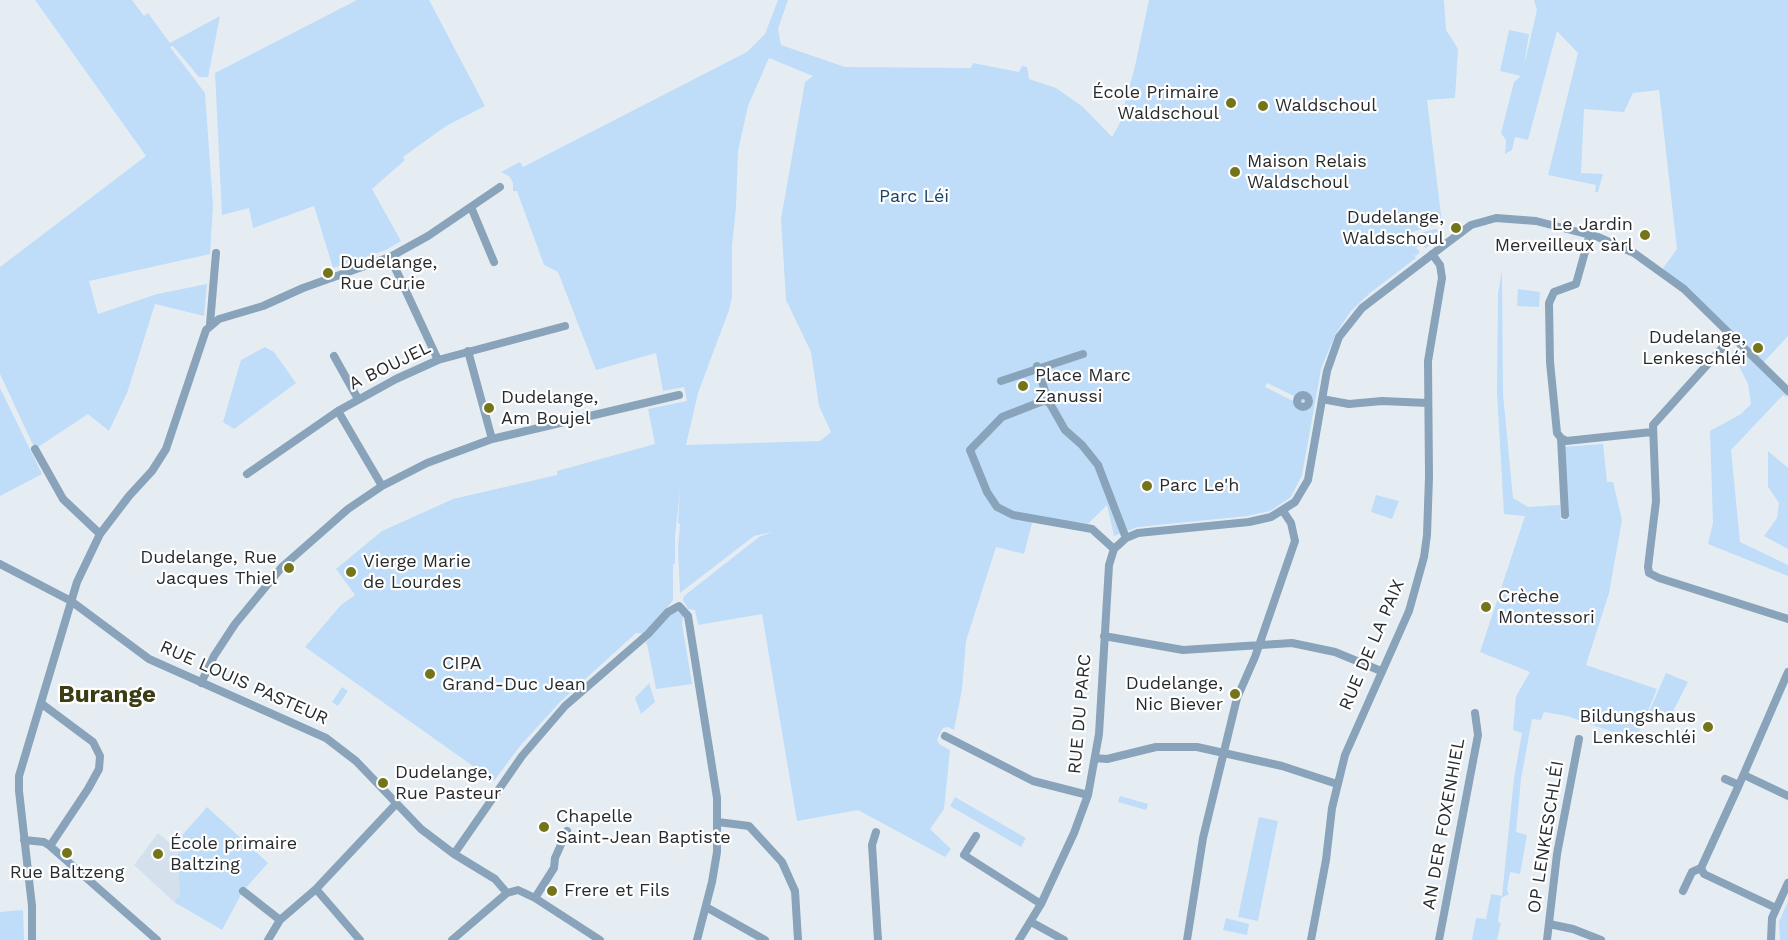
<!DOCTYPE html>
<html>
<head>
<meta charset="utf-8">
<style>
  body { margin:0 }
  canvas { display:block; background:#e5edf3 }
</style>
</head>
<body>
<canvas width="1788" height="940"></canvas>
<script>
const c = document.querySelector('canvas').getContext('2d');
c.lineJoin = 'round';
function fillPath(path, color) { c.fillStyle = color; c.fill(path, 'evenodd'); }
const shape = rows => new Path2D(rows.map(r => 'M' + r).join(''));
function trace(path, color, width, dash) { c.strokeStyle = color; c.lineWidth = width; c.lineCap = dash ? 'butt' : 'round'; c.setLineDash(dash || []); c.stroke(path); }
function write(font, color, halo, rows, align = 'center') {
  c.font = font + ' "Work Sans",sans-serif'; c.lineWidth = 4.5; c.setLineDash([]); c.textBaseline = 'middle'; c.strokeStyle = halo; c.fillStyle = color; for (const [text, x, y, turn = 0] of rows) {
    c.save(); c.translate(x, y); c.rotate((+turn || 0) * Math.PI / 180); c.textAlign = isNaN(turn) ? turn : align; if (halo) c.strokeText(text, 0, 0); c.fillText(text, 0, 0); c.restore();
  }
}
fillPath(shape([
  [158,833,177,849,181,895,174,902,134,865]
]), '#d4e1ed');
fillPath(shape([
  [35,0,132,0,144,16,148,13,170,43,220,16,208,77,199,77,173,46,170,47,205,93,213,206,210,254,89,281,98,314,157,294,207,284,204,316,155,304,127,393,109,431,88,414,35,449,0,374,0,267,146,156],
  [357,0,429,0,485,106,446,126,403,157,405,160,372,189,401,241,386,250,333,268,314,206,253,228,249,208,222,215,215,73],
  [778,0,788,0,778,29,781,45,845,67,971,68,973,63,1019,72,1022,66,1027,67,1029,79,1056,88,1083,107,1112,137,1119,125,1135,66,1149,0,1444,0,1446,30,1458,49,1455,98,1427,100,1442,223,1396,237,1398,239,1435,229,1439,230,1440,238,1426,248,1420,244,1416,248,1420,252,1416,256,1413,254,1416,258,1370,293,1351,311,1336,333,1321,369,1302,475,1291,497,1270,511,1247,516,1138,527,1114,536,1107,505,1088,524,1033,519,1024,554,996,547,966,641,962,689,954,730,948,727,943,728,937,739,939,744,950,750,944,809,930,829,951,849,945,857,858,810,797,821,762,614,698,625,695,610,688,609,683,600,684,596,759,537,772,532,754,536,680,593,678,548,680,524,678,523,680,489,675,537,675,563,673,565,673,600,646,634,636,633,560,702,520,746,494,781,305,647,341,605,355,595,336,569,382,531,453,499,557,475,557,471,655,444,648,409,687,401,684,387,663,391,656,353,596,370,558,272,544,265,517,191,513,191,513,183,509,176,501,172,520,162,523,167,747,52,765,34],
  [769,58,813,76,805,82,781,219,786,300,811,352,819,406,831,432,820,441,686,445,698,393,729,310,732,297,732,246,736,207,738,151,748,106],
  [1267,383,1294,396,1293,401,1265,387],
  [1534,0,1788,0,1788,336,1762,364,1788,391,1788,397,1783,395,1731,450,1740,542,1788,565,1788,576,1708,544,1713,523,1710,431,1741,414,1751,404,1748,384,1732,352,1741,345,1661,271,1677,249,1659,90,1633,93,1624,112,1584,109,1581,173,1603,174,1598,192,1595,192,1596,185,1548,175,1578,53,1557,31,1528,140,1515,137,1512,150,1505,154,1506,140,1501,133,1514,82,1521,76,1500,71,1509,30,1529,34,1524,66,1537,10],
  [1502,270,1503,394,1513,498,1528,507,1560,505,1561,520,1569,519,1562,447,1603,444,1607,482,1613,482,1622,520,1609,593,1586,665,1657,689,1636,740,1567,716,1544,712,1541,720,1532,719,1521,779,1516,832,1527,835,1520,874,1510,872,1507,890,1509,894,1501,898,1498,922,1501,923,1497,940,1472,940,1476,918,1486,919,1491,894,1502,896,1514,778,1522,733,1513,730,1516,696,1530,672,1480,652,1525,516,1504,514,1497,392,1498,294],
  [1518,289,1540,292,1539,307,1517,306],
  [265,347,274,352,296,383,234,429,223,422,241,360],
  [0,388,42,474,0,496],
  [1768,451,1788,468,1788,549,1764,536,1777,518,1779,503,1768,487],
  [1376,495,1399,501,1392,519,1371,512],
  [678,612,683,616,682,624,692,684,656,689,647,644,645,643,672,613],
  [1666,673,1688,682,1671,715,1663,719,1649,712],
  [649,683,655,702,641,714,635,698],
  [342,687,348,691,338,706,332,702],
  [1120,796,1148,804,1146,810,1118,802],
  [955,797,1026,838,1021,847,950,806],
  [207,807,268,863,243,891,222,930,174,902,180,895,177,841],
  [1259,817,1278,821,1258,921,1238,917],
  [1788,901,1788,940,1780,940,1779,922],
  [23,910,24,940,0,940,0,912],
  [1226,918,1249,924,1247,935,1223,930]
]), '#bfddf9');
trace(shape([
  [471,207,494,262],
  [1590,234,1576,284,1554,292,1549,303,1550,362,1557,433,1561,438,1566,441,1652,432],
  [390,257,438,360],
  [210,324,216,253],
  [1733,336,1653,425,1656,501,1648,567,1649,573,1659,578,1788,619],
  [468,351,492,439],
  [334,356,358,399],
  [1037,366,1045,391],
  [1001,381,1083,354],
  '1297 401a6 6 0 1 1 12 0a6 6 0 1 1-12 0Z',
  [1322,399,1349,404,1382,401,1428,403],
  [338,411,382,486],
  [1561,438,1565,515],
  [35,449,63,499,100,534],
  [247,474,338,411,396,379,438,360,565,326],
  [1114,549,1092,529,1013,515,997,507,987,492,970,450,1002,417,1043,401,1049,402,1065,430,1082,445,1098,465,1126,538],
  [0,564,71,601,149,659,326,738,356,761,421,829,454,854,495,879,507,893],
  [1104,636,1183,650,1292,643,1335,652,1381,671],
  [201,683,214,656,235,624,282,567,348,509,382,486,427,463,492,439,679,395],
  [42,704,93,742,100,756,99,769,88,789,50,846],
  [945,736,1033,781,1088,795],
  [1095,758,1107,759,1156,747,1197,747,1282,766,1337,784],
  [1744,775,1788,796],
  [1725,779,1739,785,1788,672],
  [718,822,749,826,782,862,795,891,798,940],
  [876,832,872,845,878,940],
  [976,836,964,855,1041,904],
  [24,840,44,842,50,846,157,940],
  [454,854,522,756,565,706,648,634,668,612,679,606,688,616,717,798,717,852,712,882,697,940],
  [1701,868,1704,874,1776,908],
  [316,889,360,940],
  [243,891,280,920],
  [1683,891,1692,872,1701,868,1739,785],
  [535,898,554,868,555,858,567,831],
  [706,907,765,940],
  [1031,922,1064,940],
  [1549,924,1573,929,1601,940],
  [32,940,32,906,19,791,19,776,77,582,100,534,129,496,152,471,166,449,206,330,219,319,263,306,303,288,390,257,428,236,500,187],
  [268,940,280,920,316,889,395,805],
  [452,940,507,893,518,890,535,898,600,940],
  [1019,940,1041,904,1074,833,1088,795,1099,734,1109,565,1114,549,1126,538,1138,533,1249,522,1271,517,1295,502,1308,480,1327,371,1339,337,1362,308,1447,243,1471,225,1496,218,1536,221,1598,237,1634,253,1684,289,1788,391],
  [1187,940,1203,838,1237,698,1255,657,1295,541,1291,523,1283,511],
  [1311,940,1326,860,1332,808,1345,755,1409,611,1424,557,1427,535,1429,477,1428,361,1442,278,1440,265,1432,254],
  [1439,940,1478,735,1475,713],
  [1547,940,1557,854,1579,739],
  [1771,940,1772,918,1788,883]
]), '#89a3ba', 8);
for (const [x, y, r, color] of [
  [1231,103,6,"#74751b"],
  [1263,106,6,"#74751b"],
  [1235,172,6,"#74751b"],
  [1456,228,6,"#74751b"],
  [1645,235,6,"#74751b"],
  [328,273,6,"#74751b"],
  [1758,348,6,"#74751b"],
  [1023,386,6,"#74751b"],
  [489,408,6,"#74751b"],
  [1147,486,6,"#74751b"],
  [289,568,6,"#74751b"],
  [351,572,6,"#74751b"],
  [1486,607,6,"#74751b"],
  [430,674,6,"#74751b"],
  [1235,694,6,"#74751b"],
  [1708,727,6,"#74751b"],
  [383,783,6,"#74751b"],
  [544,827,6,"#74751b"],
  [67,853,6,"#74751b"],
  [158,854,6,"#74751b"],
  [552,891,6,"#74751b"]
]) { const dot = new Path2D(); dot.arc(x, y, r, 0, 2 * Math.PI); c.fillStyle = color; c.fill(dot); trace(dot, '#fff', 2); }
write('18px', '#282b2d', '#fff', [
  ["École Primaire",1219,93,"right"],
  ["Waldschoul",1219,114,"right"],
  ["Waldschoul",1275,106],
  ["Maison Relais",1247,162],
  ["Waldschoul",1247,183],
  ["Dudelange,",1444,218,"right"],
  ["Waldschoul",1444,239,"right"],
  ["Le Jardin",1633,225,"right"],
  ["Merveilleux sàrl",1633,246,"right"],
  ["Dudelange,",340,263],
  ["Rue Curie",340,284],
  ["Dudelange,",1746,338,"right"],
  ["Lenkeschléi",1746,359,"right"],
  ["Place Marc",1035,376],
  ["Zanussi",1035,397],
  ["Dudelange,",501,398],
  ["Am Boujel",501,419],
  ["Parc Le'h",1159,486],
  ["Dudelange, Rue",277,558,"right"],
  ["Jacques Thiel",277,579,"right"],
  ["Vierge Marie",363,562],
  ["de Lourdes",363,583],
  ["Crèche",1498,597],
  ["Montessori",1498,618],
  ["CIPA",442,664],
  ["Grand-Duc Jean",442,685],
  ["Dudelange,",1223,684,"right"],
  ["Nic Biever",1223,705,"right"],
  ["Bildungshaus",1696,717,"right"],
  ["Lenkeschléi",1696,738,"right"],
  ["Dudelange,",395,773],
  ["Rue Pasteur",395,794],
  ["Chapelle",556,817],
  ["Saint-Jean Baptiste",556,838],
  ["École primaire",170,844],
  ["Baltzing",170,865],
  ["Rue Baltzeng",67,873,"center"],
  ["Frere et Fils",564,891]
], 'left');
write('18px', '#174468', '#fff', [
  ["Parc Léi",914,197]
]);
write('18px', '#282b2d', '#fff', [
  ["A BOUJEL",390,366,-26],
  ["RUE DE LA PAIX",1372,645,-67],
  ["RUE LOUIS PASTEUR",244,683,24],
  ["RUE DU PARC",1080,714,-85],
  ["AN DER FOXENHIEL",1444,824,-80],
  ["OP LENKESCHLÉI",1546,837,-81]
]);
write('bold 24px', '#3c3d14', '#fff', [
  ["Burange",107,695]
]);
</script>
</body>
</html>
